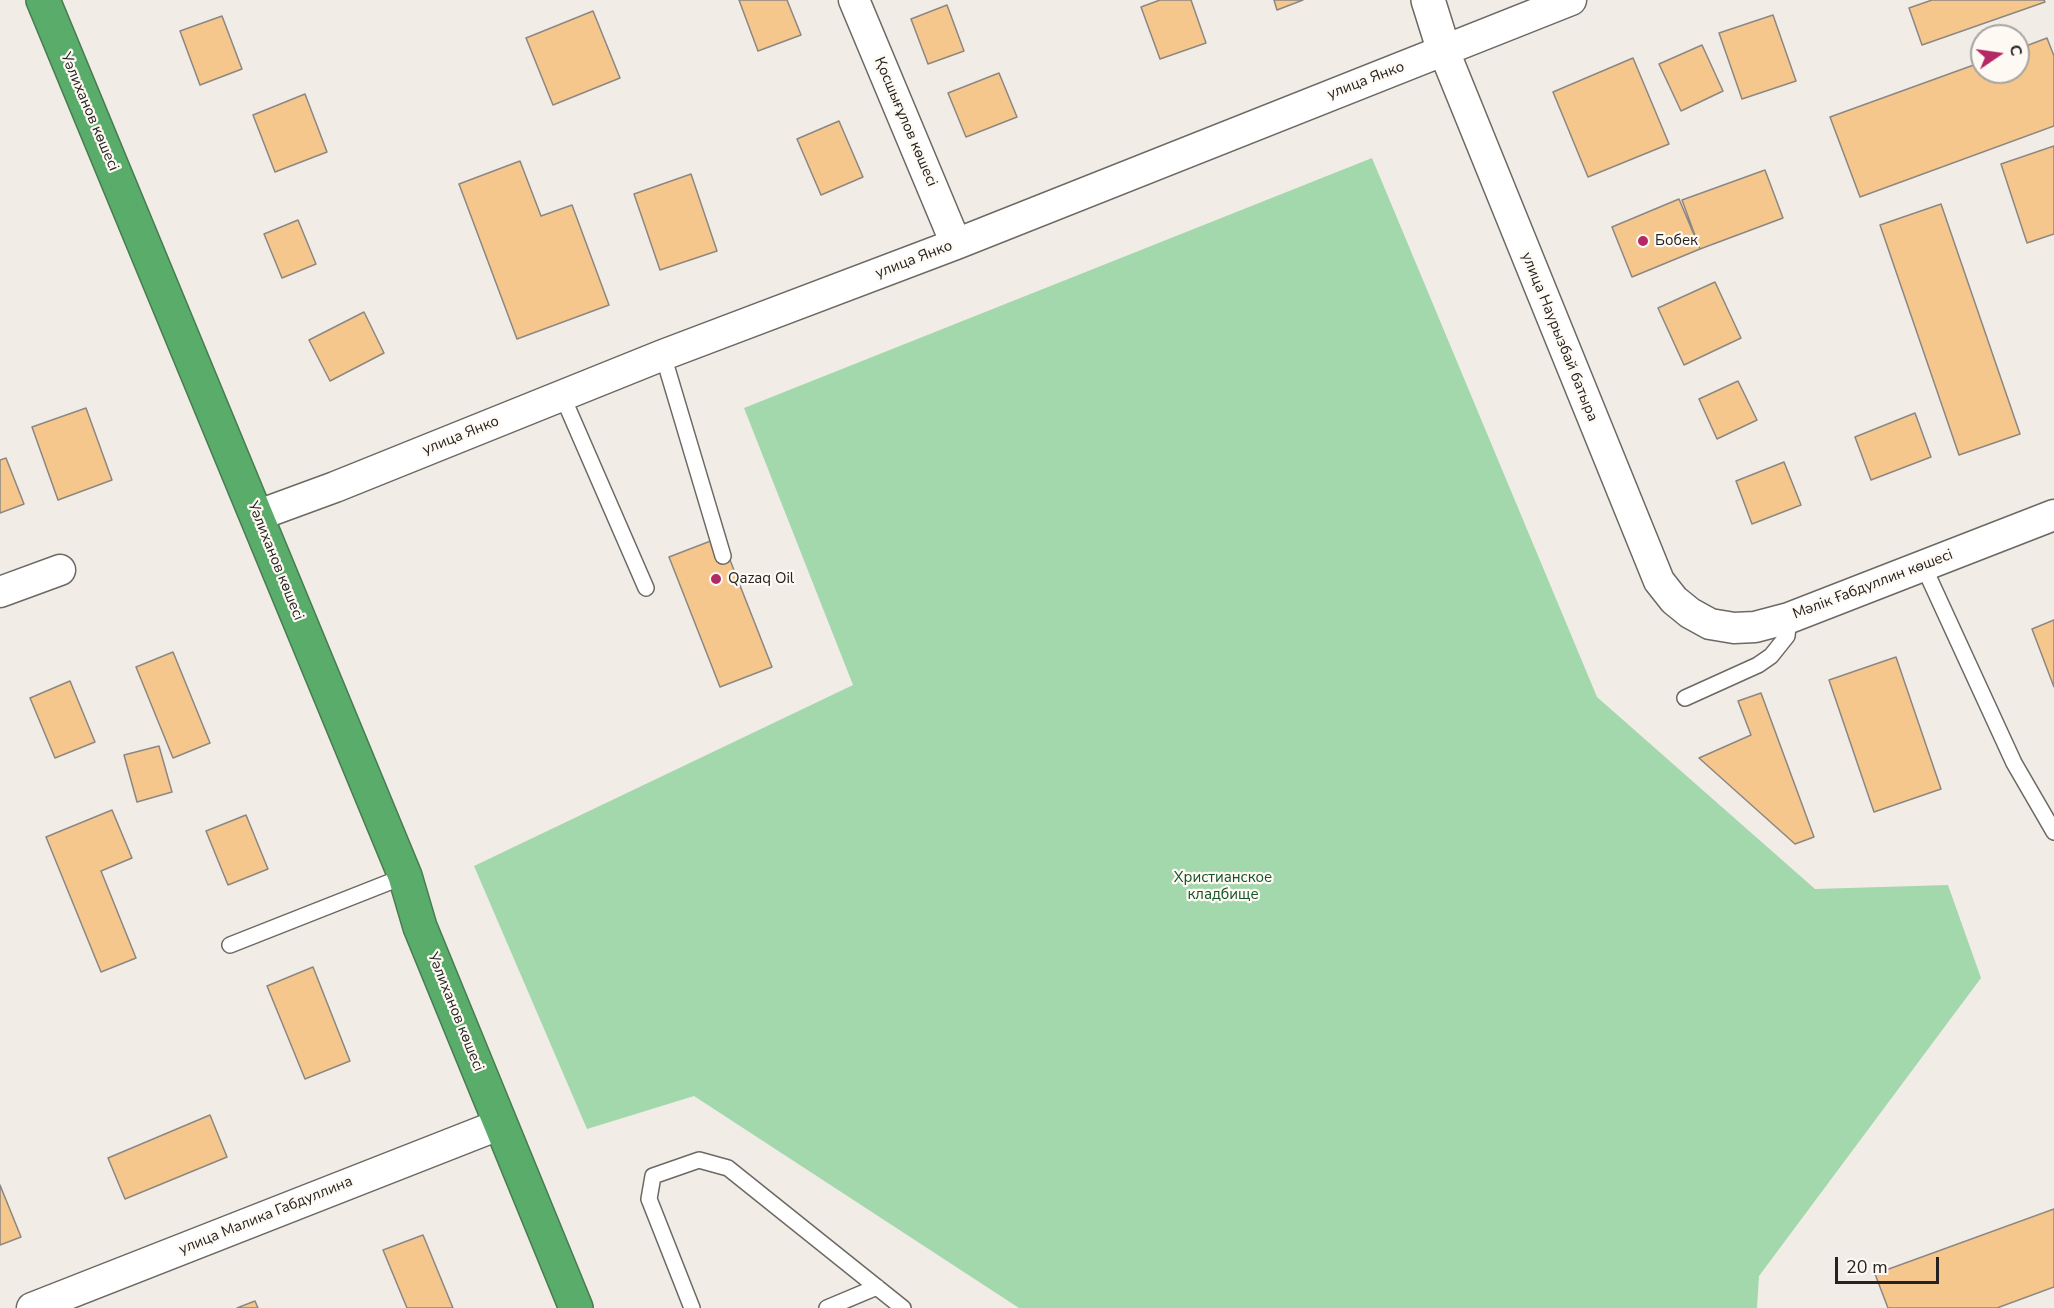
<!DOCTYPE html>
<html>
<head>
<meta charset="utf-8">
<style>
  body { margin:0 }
  #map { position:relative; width:2054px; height:1308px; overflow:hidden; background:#f1ece6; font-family:"Nunito Sans",sans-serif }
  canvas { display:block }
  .north { position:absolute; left:1970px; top:24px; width:60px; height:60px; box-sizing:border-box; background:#fef9f3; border:2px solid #a7a39f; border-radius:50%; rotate:77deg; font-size:16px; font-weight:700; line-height:24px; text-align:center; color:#252321 }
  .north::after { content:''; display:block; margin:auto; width:21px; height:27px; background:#b42965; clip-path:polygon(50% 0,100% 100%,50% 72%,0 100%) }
  .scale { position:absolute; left:1835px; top:1257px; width:104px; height:27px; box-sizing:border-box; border:3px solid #252321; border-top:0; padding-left:8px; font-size:18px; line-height:21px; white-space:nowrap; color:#252321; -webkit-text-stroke:4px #fef9f3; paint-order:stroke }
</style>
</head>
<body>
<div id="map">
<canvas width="2054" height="1308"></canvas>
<div class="north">С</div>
<div class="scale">20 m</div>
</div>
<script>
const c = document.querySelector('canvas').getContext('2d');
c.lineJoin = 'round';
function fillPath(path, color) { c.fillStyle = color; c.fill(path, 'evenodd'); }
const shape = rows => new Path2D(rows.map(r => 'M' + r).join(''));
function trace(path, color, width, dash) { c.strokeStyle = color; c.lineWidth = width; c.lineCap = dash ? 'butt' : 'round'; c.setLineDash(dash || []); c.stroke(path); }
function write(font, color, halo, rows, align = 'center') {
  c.font = font + ' "Nunito Sans",sans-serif'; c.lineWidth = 4.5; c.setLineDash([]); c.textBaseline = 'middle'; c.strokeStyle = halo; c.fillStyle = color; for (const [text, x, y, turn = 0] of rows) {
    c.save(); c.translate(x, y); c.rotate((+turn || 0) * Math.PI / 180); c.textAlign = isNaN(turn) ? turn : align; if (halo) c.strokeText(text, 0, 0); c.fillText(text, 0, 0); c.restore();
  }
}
fillPath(shape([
  [1372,158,1597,697,1815,889,1948,885,1981,978,1759,1276,1757,1308,1019,1308,694,1096,587,1129,474,866,853,685,744,408]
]), '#a3d8ac');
const building = shape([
  [739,0,787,0,801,35,758,51,739,0],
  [1160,0,1191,0,1206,43,1160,59,1141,7,1160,0],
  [1274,0,1303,0,1277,10,1274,0],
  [1932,0,2044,0,2045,2,1922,45,1909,8,1932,0],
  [947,5,964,51,928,64,911,19,947,5],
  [593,11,620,78,553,105,526,38,593,11],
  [1773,15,1796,81,1742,99,1719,33,1773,15],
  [222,16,242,69,200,85,180,31,222,16],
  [2047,38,2054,56,2054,126,1860,197,1830,117,1982,62,1982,72,2018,72,2018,49,2047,38],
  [1702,45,1723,91,1681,111,1659,64,1702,45],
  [1633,58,1669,144,1588,177,1553,92,1633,58],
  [999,73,1017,117,966,137,948,93,999,73],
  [305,94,327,152,275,172,253,115,305,94],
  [839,121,863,177,821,195,797,139,839,121],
  [2054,146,2054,234,2027,243,2001,164,2054,146],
  [520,161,541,216,572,205,609,305,517,339,459,184,520,161],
  [1765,170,1783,218,1700,249,1682,200,1765,170],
  [691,174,717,251,660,270,634,194,691,174],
  [1679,199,1700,249,1632,277,1612,227,1679,199],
  [1941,204,2020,434,1959,455,1880,225,1941,204],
  [298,220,316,264,282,278,264,234,298,220],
  [1715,282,1741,338,1684,365,1658,308,1715,282],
  [364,312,384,353,330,381,309,340,364,312],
  [1738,381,1757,420,1717,439,1699,399,1738,381],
  [86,408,112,480,58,500,32,427,86,408],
  [1915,413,1931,457,1871,480,1855,437,1915,413],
  [6,458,24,504,0,513,0,460,6,458],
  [1784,462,1801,505,1752,524,1736,481,1784,462],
  [721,537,772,667,720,687,669,557,721,537],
  [2054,620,2054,687,2032,629,2054,620],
  [173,652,210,743,173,758,136,667,173,652],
  [1896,657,1941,789,1874,812,1829,680,1896,657],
  [70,681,95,742,55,758,30,698,70,681],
  [1761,693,1814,837,1795,844,1699,758,1751,735,1738,701,1761,693],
  [159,746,172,792,137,802,124,755,159,746],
  [112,810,132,858,101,871,136,958,101,972,46,837,112,810],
  [246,815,268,869,228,885,206,831,246,815],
  [313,967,350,1061,305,1079,267,986,313,967],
  [210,1115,227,1157,125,1199,108,1158,210,1115],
  [0,1185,21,1237,0,1245,0,1185],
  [2054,1209,2054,1287,1997,1308,1888,1308,1875,1274,2054,1209],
  [423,1235,453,1308,407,1308,383,1250,423,1235],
  [255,1301,258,1308,237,1308,255,1301]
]);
fillPath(building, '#f5c78d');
trace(building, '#8c8782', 1.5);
const lane = shape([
  [663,355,723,556],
  [562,395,646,588],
  [1923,565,2014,763,2054,832],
  [1685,698,1758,665,1771,656,1787,636,1789,618],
  [230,945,405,876],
  [692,1308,649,1199,653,1176,699,1160,728,1168,903,1308],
  [827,1308,877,1287]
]);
const street = shape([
  [854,0,956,244],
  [1444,51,1659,581,1674,600,1690,613,1710,624,1734,628,1755,627,1789,618,2054,515],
  [256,516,335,487,663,355,956,244,1571,0],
  [0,592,60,570],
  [32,1308,501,1124]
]);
const secondary = shape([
  [1428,0,1444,51]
]);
const highway = shape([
  [43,0,405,876,420,927,576,1308]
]);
trace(lane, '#6c6863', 18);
trace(street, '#6c6863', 33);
trace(secondary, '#6c6863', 36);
trace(highway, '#477c50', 36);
trace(lane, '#fff', 15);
trace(street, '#fff', 30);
trace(secondary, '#fff', 33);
trace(highway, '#59ac69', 33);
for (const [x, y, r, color] of [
  [1643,241,6,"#b42965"],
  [716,579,6,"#b42965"]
]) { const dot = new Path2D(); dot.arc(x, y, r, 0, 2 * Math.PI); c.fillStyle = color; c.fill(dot); trace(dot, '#fef9f3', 2); }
write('15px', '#252321', '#fef9f3', [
  ["улица Янко",1366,81,-21],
  ["Уәлиханов көшесі",89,112,67],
  ["Қосшығұлов көшесі",905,122,67],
  ["улица Янко",914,260,-21],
  ["улица Наурызбай батыра",1559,337,68],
  ["улица Янко",461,436,-22],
  ["Уәлиханов көшесі",275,561,68],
  ["Мәлік Ғабдуллин көшесі",1873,585,-21],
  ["Уәлиханов көшесі",455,1012,68],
  ["улица Малика Габдуллина",266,1216,-22]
]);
write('15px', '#252321', '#fef9f3', [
  ["Бобек",1655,241],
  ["Qazaq Oil",728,579]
], 'left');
write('15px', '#115226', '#fef9f3', [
  ["Христианское",1223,878],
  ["кладбище",1223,895]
]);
</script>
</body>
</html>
